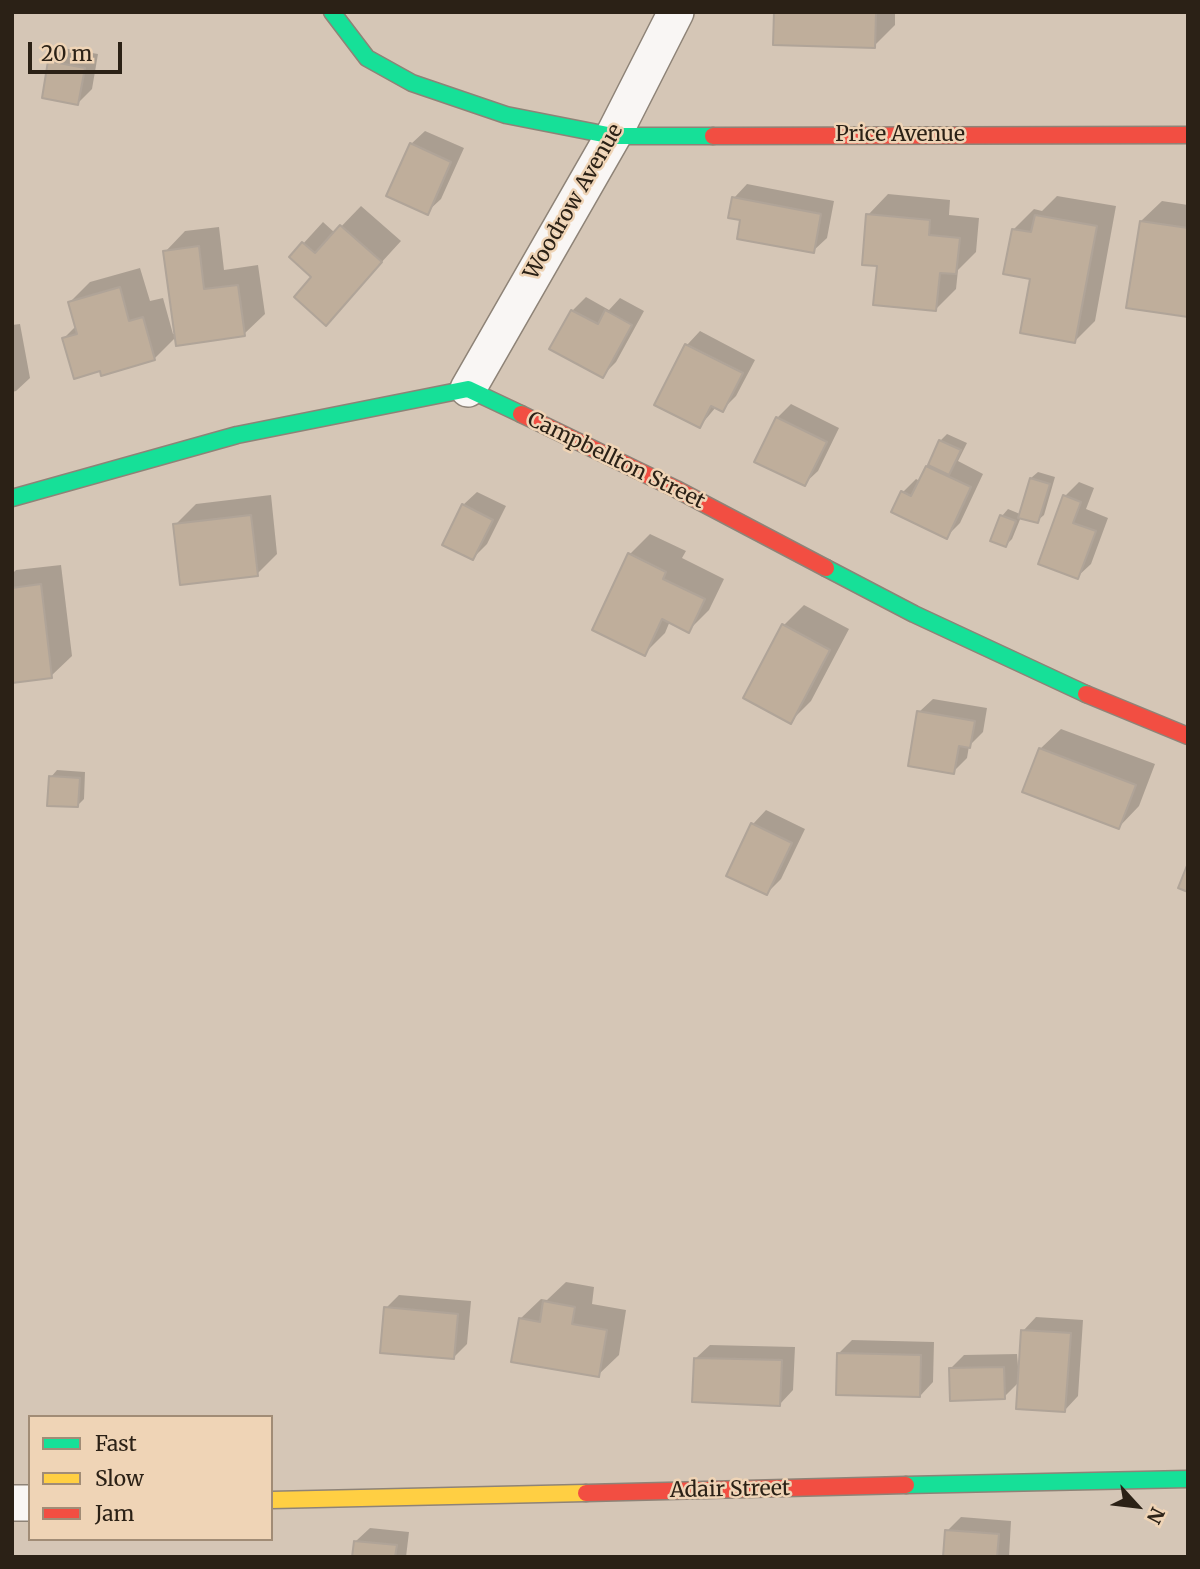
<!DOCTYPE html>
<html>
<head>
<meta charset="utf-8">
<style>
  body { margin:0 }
  #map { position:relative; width:1200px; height:1569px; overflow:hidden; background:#d5c6b6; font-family:Merriweather,serif }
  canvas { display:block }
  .frame { position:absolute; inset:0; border:14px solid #2b2116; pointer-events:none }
  .legend { position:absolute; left:28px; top:1415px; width:245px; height:126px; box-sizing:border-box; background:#efd4b6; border:2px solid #a18c76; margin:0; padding:9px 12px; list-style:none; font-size:21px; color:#2b2116 }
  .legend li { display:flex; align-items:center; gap:14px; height:35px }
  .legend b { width:35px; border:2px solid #a18c76 }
  .north { position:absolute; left:1102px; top:1471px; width:70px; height:70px; -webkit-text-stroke:5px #efd4b6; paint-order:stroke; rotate:117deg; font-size:19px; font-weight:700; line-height:28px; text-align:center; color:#2b2116 }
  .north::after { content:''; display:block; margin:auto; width:24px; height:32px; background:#2b2116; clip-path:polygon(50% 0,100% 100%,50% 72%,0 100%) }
  .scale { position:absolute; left:28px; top:42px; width:94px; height:32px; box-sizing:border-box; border:4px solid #2b2116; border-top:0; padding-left:9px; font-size:21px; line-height:24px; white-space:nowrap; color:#2b2116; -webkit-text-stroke:5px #efd4b6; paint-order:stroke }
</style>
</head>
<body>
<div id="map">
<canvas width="1200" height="1569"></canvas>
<div class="frame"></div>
<ul class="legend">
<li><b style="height:9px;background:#16e098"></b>Fast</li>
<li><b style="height:9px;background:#ffcf43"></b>Slow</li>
<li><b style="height:9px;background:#f24e42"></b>Jam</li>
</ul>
<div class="north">N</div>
<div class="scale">20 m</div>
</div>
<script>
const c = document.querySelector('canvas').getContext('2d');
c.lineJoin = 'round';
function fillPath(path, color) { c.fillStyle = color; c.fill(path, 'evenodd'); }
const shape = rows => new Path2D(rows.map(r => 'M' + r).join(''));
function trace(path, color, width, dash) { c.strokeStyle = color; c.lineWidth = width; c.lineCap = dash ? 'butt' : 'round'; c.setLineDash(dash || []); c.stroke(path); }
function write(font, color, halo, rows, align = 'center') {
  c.font = font + ' Merriweather,serif'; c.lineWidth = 5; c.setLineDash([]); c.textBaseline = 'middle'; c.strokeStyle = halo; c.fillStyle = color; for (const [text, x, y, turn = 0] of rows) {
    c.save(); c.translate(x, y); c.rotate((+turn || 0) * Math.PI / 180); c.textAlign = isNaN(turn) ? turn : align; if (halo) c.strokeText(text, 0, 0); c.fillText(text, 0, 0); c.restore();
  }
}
fillPath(shape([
  [775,12,895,12,895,25,874,46],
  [63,48,98,54,92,89,78,103,50,62],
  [425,131,464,148,441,199,427,212,411,144],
  [747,184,834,201,827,238,813,251,734,198],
  [888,194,950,200,949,215,979,218,976,252,958,270,956,289,936,309,879,264,868,215],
  [1057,196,1116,206,1095,321,1075,341,1032,278,1013,230,1034,209,1042,211],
  [1162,201,1188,205,1188,315,1141,221],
  [361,206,401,241,326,323,313,277,291,257,323,222,335,233],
  [219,227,224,270,258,265,265,314,244,334,176,337,154,359,64,338,76,326,69,303,90,282,140,268,150,301,163,298,173,334,176,334,165,252,185,231],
  [586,297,609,310,620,298,644,311,616,362,602,376,572,311],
  [20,324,30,378,16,391,12,392,12,325],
  [700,331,755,360,736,396,722,410,716,407,700,426,687,345],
  [791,404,839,428,818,471,804,484,777,418],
  [947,434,967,443,958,461,983,474,960,523,946,537,902,493,916,479,920,481,940,441],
  [1038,472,1055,477,1044,515,1037,521,1021,517,1012,539,1006,545,1002,516,1008,509,1020,514,1031,478],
  [1079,482,1094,488,1086,509,1108,518,1091,564,1077,577,1065,496],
  [477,492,506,506,487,544,473,558,463,505],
  [271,495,277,554,257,574,175,525,196,504],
  [650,534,686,551,682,558,724,579,709,610,689,630,670,621,665,633,644,654,630,554],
  [61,565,72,656,51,676,12,681,12,574,16,570],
  [804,605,849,629,811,701,790,722,784,625],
  [933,699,987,708,983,732,969,746,967,758,953,772,919,712],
  [1061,729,1155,764,1139,806,1119,827,1040,749],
  [57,770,85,772,84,799,77,806,51,777],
  [766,810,805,829,781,879,767,893,753,824],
  [566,1282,594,1287,592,1304,626,1310,619,1355,598,1375,520,1319,541,1299,547,1300],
  [399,1295,471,1301,467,1344,454,1357,386,1308],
  [1036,1317,1083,1320,1078,1396,1065,1410,1019,1382,1004,1397,950,1369,964,1355,1017,1354,1018,1366,1020,1366,1023,1331],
  [852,1340,934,1342,933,1382,920,1396,838,1354],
  [710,1345,795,1347,793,1390,780,1404,696,1358],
  [961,1517,1011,1521,1009,1557,945,1557,947,1531],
  [370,1528,409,1532,406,1557,354,1557,356,1541]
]), '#0003');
const building = shape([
  [774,12,876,12,875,48,773,45,774,12],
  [48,61,85,68,78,105,42,98,48,61],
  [410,143,451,162,428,215,386,196,410,143],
  [732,197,821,214,814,253,737,239,740,220,728,218,732,197],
  [866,214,930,220,929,235,960,238,956,274,940,273,936,311,873,305,877,266,862,265,866,214],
  [1035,215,1097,226,1075,343,1020,333,1030,279,1003,274,1012,229,1031,232,1035,215],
  [1140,221,1188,228,1188,317,1126,308,1140,221],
  [340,225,382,262,326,326,294,297,311,277,289,257,302,242,315,253,340,225],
  [199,246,204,289,238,285,245,336,176,346,163,251,199,246],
  [120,287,129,321,143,317,155,360,101,376,100,371,74,379,62,338,77,334,68,302,120,287],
  [571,310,598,324,605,310,632,325,603,378,549,349,571,310],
  [685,344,743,373,723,412,711,406,700,428,654,405,685,344],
  [776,417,827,442,805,486,754,462,776,417],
  [939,440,961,450,949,475,928,465,939,440],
  [926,466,971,487,947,539,891,512,901,491,911,496,926,466],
  [1030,478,1050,484,1038,523,1018,518,1030,478],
  [1063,495,1081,502,1073,523,1096,531,1078,579,1038,564,1063,495],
  [462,504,493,520,473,560,442,545,462,504],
  [251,515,258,576,180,585,173,524,251,515],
  [1000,515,1016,521,1006,547,990,541,1000,515],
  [628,553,666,572,663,579,705,599,689,633,662,619,645,656,592,630,628,553],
  [41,584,52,678,12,683,12,588,41,584],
  [782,624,830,650,791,724,743,698,782,624],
  [917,711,975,721,970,748,959,746,954,774,908,766,917,711],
  [1039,748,1136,785,1119,829,1022,792,1039,748],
  [49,776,80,778,78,807,47,806,49,776],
  [751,823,792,843,767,895,726,876,751,823],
  [1188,863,1188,892,1178,888,1188,863],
  [543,1301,575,1307,572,1324,607,1330,599,1377,511,1362,519,1318,540,1322,543,1301],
  [384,1307,458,1314,454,1359,380,1353,384,1307],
  [1021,1330,1071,1333,1065,1412,1016,1409,1021,1330],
  [837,1353,921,1355,920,1397,836,1395,837,1353],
  [694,1358,782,1360,780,1406,692,1402,694,1358],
  [1004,1367,1005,1399,950,1401,949,1368,1004,1367],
  [945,1530,999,1534,997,1557,943,1557,945,1530],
  [354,1541,397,1545,395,1557,352,1557,354,1541]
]);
fillPath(building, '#bfae9b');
trace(building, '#b0a498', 2);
const street = shape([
  [468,389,613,136,676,12],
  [12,1503,30,1503]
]);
const fast = shape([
  [332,12,367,58,412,83,506,115,613,136,713,136],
  [12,498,237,435,468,389,521,414],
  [826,568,914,614,1086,694],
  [906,1485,1188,1479]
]);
const slow = shape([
  [271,1500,586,1493]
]);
const jam = shape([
  [713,136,1188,135],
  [521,414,676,489,826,568],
  [1086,694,1188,736],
  [586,1493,906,1485]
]);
trace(street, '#8e8377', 38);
trace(fast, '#8e8377', 19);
trace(slow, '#8e8377', 19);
trace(jam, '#8e8377', 19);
trace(street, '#f9f6f4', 35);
trace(fast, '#16e098', 16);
trace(slow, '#ffcf43', 16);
trace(jam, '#f24e42', 16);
write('21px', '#2b2116', '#efd4b6', [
  ["Price Avenue",900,135],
  ["Woodrow Avenue",574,202,-60],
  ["Campbellton Street",616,461,26],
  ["Adair Street",730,1490,-1]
]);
</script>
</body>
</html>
